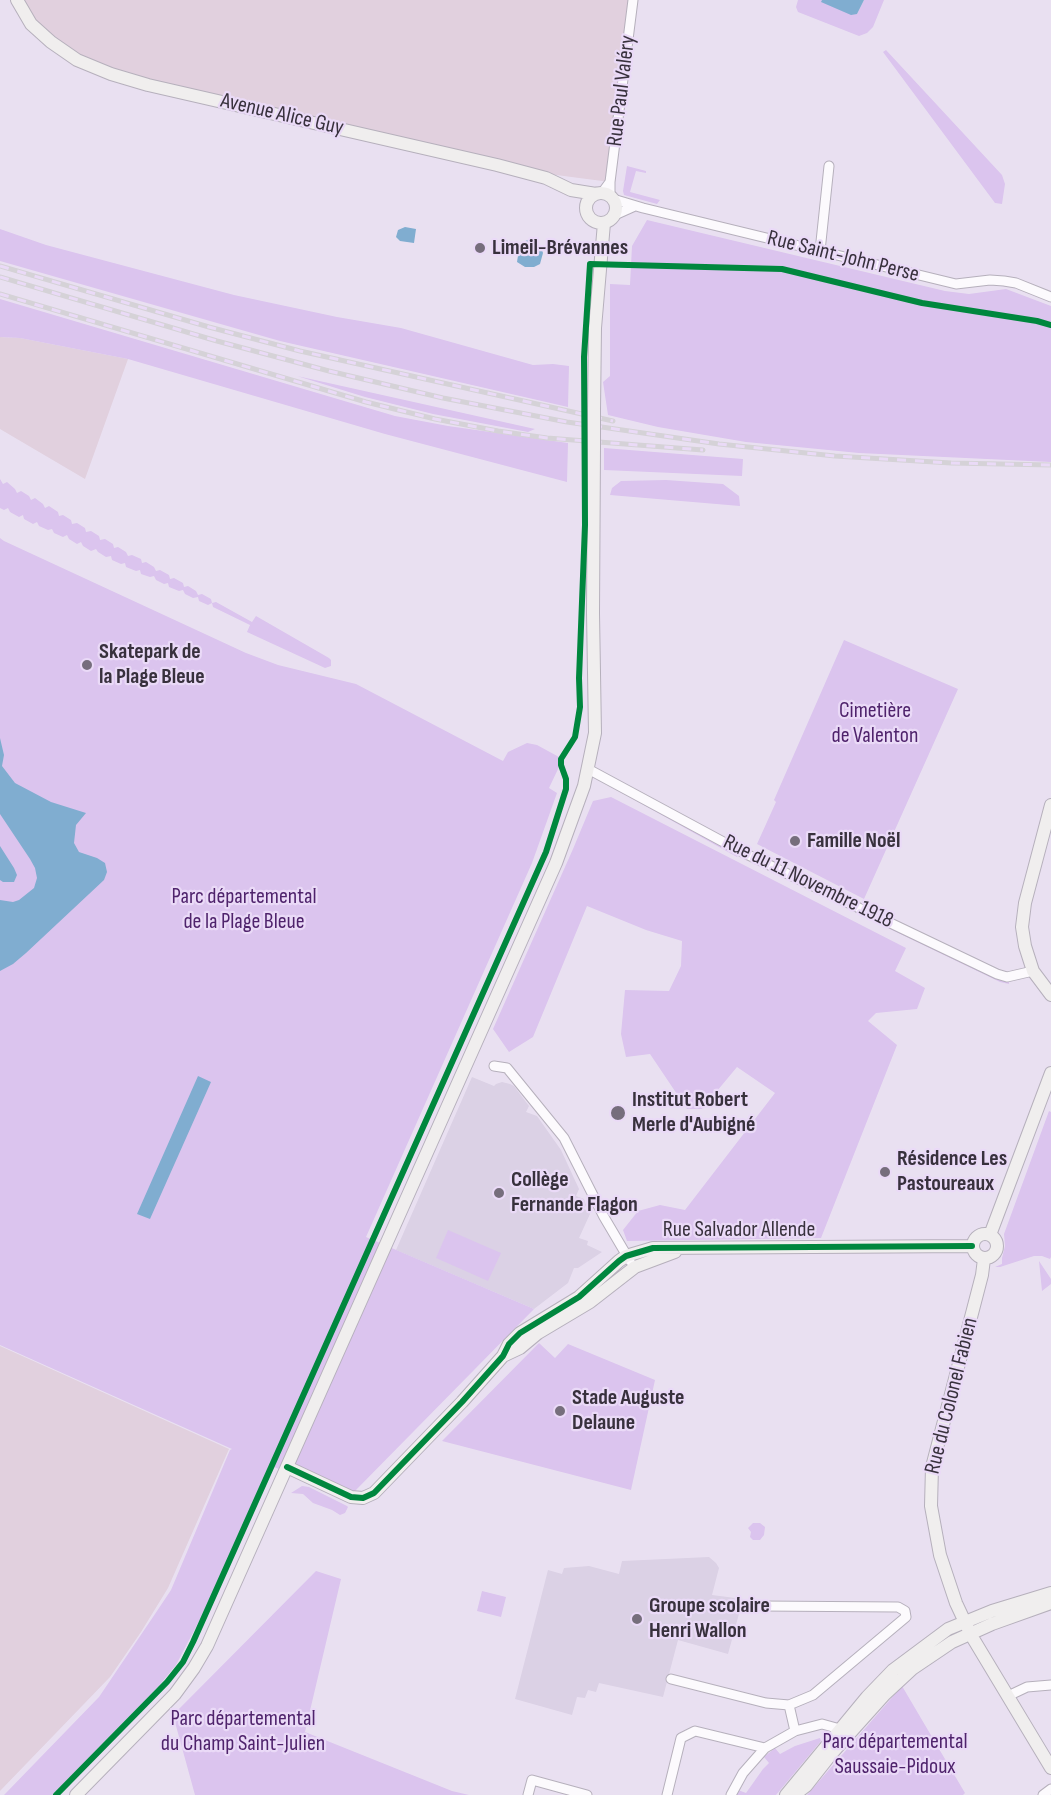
<!DOCTYPE html>
<html>
<head>
<meta charset="utf-8">
<style>
  body { margin:0 }
  canvas { display:block; background:#e9e0f1 }
</style>
</head>
<body>
<canvas width="1051" height="1795"></canvas>
<script>
const c = document.querySelector('canvas').getContext('2d');
c.lineJoin = 'round';
function fillPath(path, color) { c.fillStyle = color; c.fill(path, 'evenodd'); }
const shape = rows => new Path2D(rows.map(r => 'M' + r).join(''));
function trace(path, color, width, dash) { c.strokeStyle = color; c.lineWidth = width; c.lineCap = dash ? 'butt' : 'round'; c.setLineDash(dash || []); c.stroke(path); }
function write(font, color, halo, rows, align = 'center') {
  c.font = font + ' "Sofia Sans Condensed",sans-serif'; c.lineWidth = 4.5; c.setLineDash([]); c.textBaseline = 'middle'; c.strokeStyle = halo; c.fillStyle = color; for (const [text, x, y, turn = 0] of rows) {
    c.save(); c.translate(x, y); c.rotate((+turn || 0) * Math.PI / 180); c.textAlign = isNaN(turn) ? turn : align; if (halo) c.strokeText(text, 0, 0); c.fillText(text, 0, 0); c.restore();
  }
}
fillPath(shape([
  [17,0,630,0,610,182,510,169,232,102,77,60,43,35],
  [0,337,20,338,128,359,85,479,0,429],
  [0,1346,229,1449,168,1588,141,1632,110,1677,0,1791]
]), '#e1d0de');
fillPath(shape([
  [472,1077,494,1086,496,1084,502,1082,510,1084,514,1086,529,1106,526,1112,537,1116,561,1150,579,1189,576,1196,584,1199,586,1205,584,1209,589,1211,590,1214,579,1238,588,1241,587,1245,602,1252,578,1268,574,1268,568,1283,534,1309,396,1250],
  [709,1557,716,1563,719,1568,712,1595,743,1599,728,1654,678,1640,663,1697,599,1683,596,1692,588,1690,585,1698,577,1697,572,1715,515,1699,548,1570,562,1574,564,1568,589,1566,619,1574,622,1561]
]), '#dbd1e5');
fillPath(shape([
  [798,0,822,0,822,2,857,14,864,0,884,0,873,27,867,33,859,36,798,12,796,7],
  [886,50,1002,175,1005,184,1002,204,995,203,883,52],
  [627,166,646,171,646,173,636,171,630,192,660,200,657,204,624,195,623,191],
  [647,220,945,291,969,294,1006,289,1051,306,1051,462,859,453,746,442,658,427,608,415,603,382,610,376,610,284,630,285,632,246],
  [0,229,46,245,234,295,337,317,401,328,533,365,553,364,569,366,568,407,280,341,0,261],
  [0,299,395,416,448,426,568,443,567,482,385,434,128,359,20,338,0,337],
  [297,376,535,429,528,432,433,414,365,397],
  [604,448,743,459,742,476,604,470],
  [0,479,3,484,7,482,15,489,17,493,21,491,29,496,31,500,35,498,43,504,45,508,49,506,58,512,59,516,63,515,71,520,72,524,77,523,85,528,86,532,91,531,99,536,100,540,105,539,113,544,114,548,118,547,126,552,128,556,132,555,141,559,142,563,146,562,154,567,156,571,160,570,169,575,170,579,174,578,183,583,184,587,188,586,196,591,198,595,202,594,211,599,212,603,216,602,252,622,256,616,329,658,331,660,331,666,325,668,247,632,250,625,213,607,212,603,208,605,199,601,198,597,193,598,185,594,183,590,179,591,169,587,168,583,164,584,156,580,154,576,150,577,141,574,140,570,136,571,126,567,125,563,121,564,112,560,111,556,106,557,98,552,96,549,91,551,83,546,81,542,77,544,69,539,67,535,63,537,54,533,52,529,48,530,39,526,37,522,33,524,24,519,23,515,19,517,10,512,8,508,4,510,0,508],
  [666,480,723,484,739,496,740,506,610,495,612,488,621,481],
  [0,538,4,541,246,653,278,665,356,684,503,761,508,752,527,743,537,745,559,757,559,767,549,788,557,793,532,863,366,1237,534,1309,354,1492,307,1480,269,1465,207,1606,176,1665,158,1687,52,1795,4,1795,99,1697,155,1614,171,1590,230,1450,232,1449,0,1345],
  [844,640,958,689,864,899,757,844,776,802,774,800],
  [616,786,739,853,737,857,615,789],
  [611,797,906,948,895,971,925,988,917,1009,876,1013,868,1021,897,1045,821,1238,627,1241,623,1230,638,1211,660,1205,685,1210,775,1093,737,1067,702,1109,687,1109,650,1054,626,1057,621,1034,625,990,669,991,681,966,682,941,646,930,587,906,533,1037,509,1052,493,1029,573,849,593,801],
  [837,900,1009,980,1009,984,1000,982,836,903],
  [1049,1111,1051,1112,1051,1257,1050,1259,1042,1256,1034,1256,1000,1267,995,1267,1002,1264,1002,1258,1005,1246,1004,1234],
  [448,1230,501,1253,488,1281,436,1258],
  [1039,1261,1051,1279,1051,1284,1042,1291],
  [539,1343,555,1358,568,1344,655,1380,631,1490,442,1441],
  [302,1486,309,1487,347,1506,348,1507,345,1513,340,1515,332,1510,313,1503,303,1494,291,1493],
  [753,1523,760,1523,765,1527,764,1535,760,1540,753,1540,750,1537,751,1532,748,1528],
  [316,1571,341,1579,305,1732,452,1791,469,1795,195,1795,173,1715],
  [482,1591,506,1597,501,1617,477,1611],
  [902,1686,965,1793,963,1795,807,1795],
  [820,1738,821,1741,776,1795,735,1795,738,1790,746,1793,763,1769,769,1763,764,1757,775,1748,780,1754,795,1746]
]), '#dbc4ee');
fillPath(shape([
  [822,0,864,0,857,14,851,15,821,2],
  [405,227,416,229,414,243,400,241,396,237,398,230],
  [528,240,535,242,541,247,543,253,540,264,534,267,525,267,517,262,520,243],
  [0,738,4,755,2,766,15,783,51,802,86,813,76,825,74,843,79,852,97,858,105,863,107,872,104,880,26,953,13,964,0,971,0,900,13,902,19,900,34,888,37,878,35,868,30,859,0,814],
  [0,846,14,868,17,875,14,882,3,882,0,880],
  [198,1076,211,1082,150,1219,137,1214]
]), '#80add0');
const street = shape([
  [610,182,633,0],
  [602,193,610,182,610,196],
  [613,199,643,208,956,284,990,280,1004,281,1016,283,1051,297],
  [615,215,635,206],
  [820,251,829,166],
  [588,769,742,852,997,974,1007,977,1033,971],
  [494,1066,507,1068,564,1138,604,1217,630,1261],
  [671,1679,766,1703,789,1705,813,1695,906,1617,905,1611,898,1607,761,1606],
  [1008,1696,1027,1687,1051,1685],
  [789,1705,795,1731],
  [528,1795,532,1780,587,1795],
  [667,1795,681,1738,695,1731,765,1748],
  [731,1795,743,1773,765,1748,795,1731,822,1724,840,1729],
  [1043,1795,1051,1789]
]);
const secondary = shape([
  [17,0,31,24,51,42,77,60,111,74,148,85,497,165,546,178,571,190,596,194],
  '586 208a15 15 0 1 1 30 0a15 15 0 1 1-30 0Z',
  [594,410,595,328,604,223],
  [1051,805,1025,903,1022,927,1025,946,1033,971,1051,995],
  '973 1246a12 12 0 1 1 24 0a12 12 0 1 1-24 0Z',
  [990,1235,1051,1073],
  [984,1259,982,1275,932,1467,931,1506,940,1555,956,1603,971,1635,1051,1768],
  [503,1356,520,1348,538,1333,590,1302,635,1267,675,1252],
  [287,1467,351,1497,363,1498,374,1493,462,1402,503,1356,509,1344,520,1333,579,1297,619,1261,626,1256,653,1248,972,1246],
  [76,1795,175,1694,194,1668,207,1646,556,863,584,786,595,733,593,613,594,448],
  [786,1795,867,1697,893,1670,948,1629,992,1611,1051,1593],
  [794,1795,806,1786,832,1753,885,1694,912,1669,952,1642,992,1624,1051,1603]
]);
trace(street, '#b6b0bc', 11);
trace(secondary, '#b6b0bc', 14);
trace(street, '#fcfafd', 9);
trace(secondary, '#f0eeee', 12);
const rail = shape([
  [0,266,209,327,300,351,613,421],
  [0,277,217,341,329,371,443,398,567,422,719,444,835,456,951,463,1051,465],
  [0,294,366,402,435,419,498,431,547,438,703,450]
]);
trace(rail, '#d5d2d7', 5);
trace(rail, '#eadaf7', 3, [9]);
const secondaryBridge = shape([
  [594,448,594,410]
]);
trace(secondaryBridge, '#b6b0bc', 14, []);
trace(secondaryBridge, '#f0eeee', 12);
trace(shape([
  [287,1467,351,1497,363,1498,374,1493,462,1402,503,1356,509,1344,520,1333,579,1297,619,1261,626,1256,653,1248,972,1246],
  [56,1795,167,1682,183,1662,193,1642,546,852,566,789,566,779,561,765,561,759,575,737,580,707,579,678,585,525,584,357,590,264,782,269,922,303,1037,321,1051,325]
]), '#00873e', 6);
for (const [x, y, r, color] of [
  [480,248,6,"#766e7c"],
  [87,665,6,"#766e7c"],
  [795,841,6,"#766e7c"],
  [618,1113,8,"#766e7c"],
  [885,1172,6,"#766e7c"],
  [499,1193,6,"#766e7c"],
  [560,1411,6,"#766e7c"],
  [637,1619,6,"#766e7c"]
]) { const dot = new Path2D(); dot.arc(x, y, r, 0, 2 * Math.PI); c.fillStyle = color; c.fill(dot); trace(dot, '#eadaf7', 2); }
write('22px', '#38313d', '#eadaf7', [
  ["Rue Paul Valéry",622,91,-83],
  ["Avenue Alice Guy",282,115,13],
  ["Rue Saint-John Perse",843,257,14],
  ["Rue du 11 Novembre 1918",808,882,26],
  ["Rue Salvador Allende",739,1230],
  ["Rue du Colonel Fabien",952,1396,-76]
]);
write('bold 22px', '#38313d', '#eadaf7', [
  ["Limeil-Brévannes",492,248],
  ["Skatepark de",99,652],
  ["la Plage Bleue",99,677],
  ["Famille Noël",807,841],
  ["Institut Robert",632,1100],
  ["Merle d'Aubigné",632,1125],
  ["Résidence Les",897,1159],
  ["Pastoureaux",897,1184],
  ["Collège",511,1180],
  ["Fernande Flagon",511,1205],
  ["Stade Auguste",572,1398],
  ["Delaune",572,1423],
  ["Groupe scolaire",649,1606],
  ["Henri Wallon",649,1631]
], 'left');
write('22px', '#4f236c', '#eadaf7', [
  ["Cimetière",875,711],
  ["de Valenton",875,736],
  ["Parc départemental",244,897],
  ["de la Plage Bleue",244,922],
  ["Parc départemental",243,1719],
  ["du Champ Saint-Julien",243,1744],
  ["Parc départemental",895,1742],
  ["Saussaie-Pidoux",895,1767]
]);
</script>
</body>
</html>
